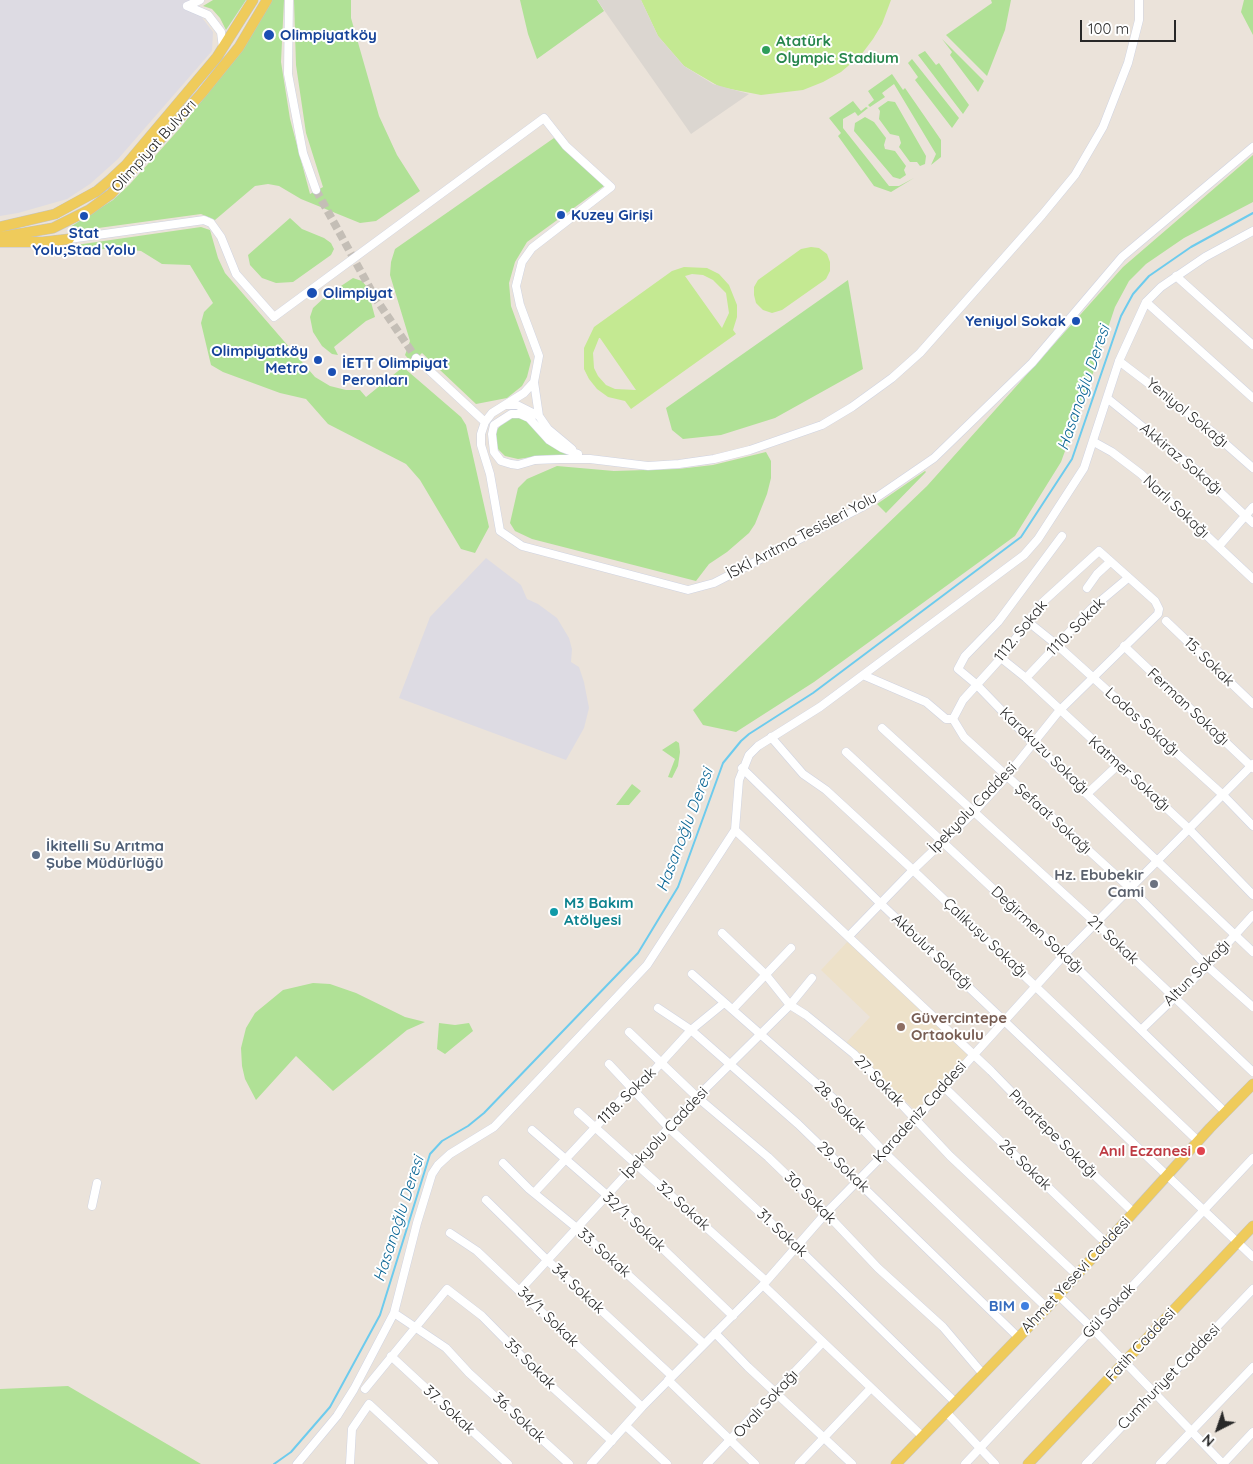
<!DOCTYPE html>
<html>
<head>
<meta charset="utf-8">
<style>
  body { margin:0 }
  #map { position:relative; width:1253px; height:1464px; overflow:hidden; background:#ebe3da; font-family:Quicksand,sans-serif }
  canvas { display:block }
  .north { position:absolute; left:1193px; top:1404px; width:50px; height:50px; -webkit-text-stroke:4px #fff; paint-order:stroke; rotate:221deg; font-size:14px; font-weight:700; line-height:20px; text-align:center; color:#282828 }
  .north::after { content:''; display:block; margin:auto; width:18px; height:22px; background:#282828; clip-path:polygon(50% 0,100% 100%,50% 72%,0 100%) }
  .scale { position:absolute; left:1080px; top:20px; width:96px; height:22px; box-sizing:border-box; border:2px solid #282828; border-top:0; padding-left:6px; font-size:15px; line-height:18px; white-space:nowrap; color:#282828; -webkit-text-stroke:4px #fff; paint-order:stroke }
</style>
</head>
<body>
<div id="map">
<canvas width="1253" height="1464"></canvas>
<div class="north">N</div>
<div class="scale">100 m</div>
</div>
<script>
const c = document.querySelector('canvas').getContext('2d');
c.lineJoin = 'round';
function fillPath(path, color) { c.fillStyle = color; c.fill(path, 'evenodd'); }
const shape = rows => new Path2D(rows.map(r => 'M' + r).join(''));
function trace(path, color, width, dash) { c.strokeStyle = color; c.lineWidth = width; c.lineCap = dash ? 'butt' : 'round'; c.setLineDash(dash || []); c.stroke(path); }
function write(font, color, halo, rows, align = 'center') {
  c.font = font + ' Quicksand,sans-serif'; c.lineWidth = 4; c.setLineDash([]); c.textBaseline = 'middle'; c.strokeStyle = halo; c.fillStyle = color; for (const [text, x, y, turn = 0] of rows) {
    c.save(); c.translate(x, y); c.rotate((+turn || 0) * Math.PI / 180); c.textAlign = isNaN(turn) ? turn : align; if (halo) c.strokeText(text, 0, 0); c.fillText(text, 0, 0); c.restore();
  }
}
fillPath(shape([
  [0,0,193,0,200,15,213,32,212,51,118,159,90,184,67,199,18,213,0,216],
  [486,558,521,585,527,599,538,604,557,618,569,638,572,649,571,662,579,667,584,682,589,708,584,728,566,760,399,698,430,617]
]), '#dddbe3');
fillPath(shape([
  [850,939,970,1054,916,1111,845,1044,870,1017,821,970]
]), '#ede1c9');
fillPath(shape([
  [213,0,246,0,226,30,220,18,212,9,203,6],
  [271,0,284,0,281,62,290,119,310,194,323,187,306,133,296,65,294,0,351,0,351,18,379,116,397,155,420,191,376,221,360,223,301,199,279,186,268,184,255,186,215,220,201,214,69,232,70,227,113,200,130,184,181,127,233,61],
  [520,0,597,0,604,11,537,59,528,34],
  [991,0,1011,0,1005,30,987,76,946,35,992,3],
  [1244,0,1253,0,1253,35,1241,12],
  [942,39,984,81,978,92,950,55,952,52],
  [925,51,936,65,939,63,969,105,963,114,918,55],
  [912,59,959,118,952,128,915,80,918,77,908,63],
  [892,74,903,90,905,88,941,140,941,157,931,165,936,154,894,84,882,93,885,97,870,107,868,105,874,100,868,91],
  [853,101,861,111,866,107,868,108,858,116,855,112,843,119,843,128,889,186,899,186,914,178,891,192,874,186,838,136,841,133,829,118],
  [888,101,895,102,926,156,925,164,920,166,917,162,910,162,899,147,901,143,899,136,890,134,879,119,880,111,878,108],
  [865,117,874,122,886,138,884,145,885,149,895,151,906,166,904,170,906,175,900,179,893,177,854,131,855,123],
  [554,138,604,186,527,242,515,262,509,283,511,306,531,361,527,377,522,386,507,398,476,404,422,353,412,363,405,355,410,341,390,275,391,262,395,249],
  [1253,155,1253,202,1184,238,1146,264,1129,281,1115,307,1088,388,1061,462,1015,536,814,682,736,732,703,725,693,710,927,486,1123,267],
  [290,218,302,229,324,238,331,243,334,249,331,255,293,282,276,283,262,278,250,265,248,255],
  [201,227,210,230,218,258,225,273,315,377,330,386,346,390,360,390,366,397,403,367,461,417,466,425,489,527,475,553,461,549,420,480,406,464,328,424,306,399,280,393,223,372,211,365,201,323,204,312,213,303,190,265,162,264,141,251,113,248,74,252,55,248],
  [353,278,362,281,367,287,375,317,366,321,334,347,338,355,332,354,322,346,313,332,310,317,313,308,326,296],
  [848,280,863,369,775,418,721,435,683,439,672,430,666,408],
  [514,417,523,418,530,423,556,448,576,458,539,456,518,459,505,456,496,447,496,431,506,419],
  [766,452,771,461,771,478,767,494,755,524,749,533,727,552,709,564,696,581,532,539,515,531,510,523,518,488,527,479,557,466,614,471,678,469,713,465],
  [925,471,926,472,886,513,877,504],
  [676,741,679,743,680,752,678,766,672,778,668,777,675,759,662,750],
  [632,784,641,791,629,805,616,805],
  [313,983,330,984,356,993,405,1017,425,1022,407,1030,333,1091,296,1056,256,1100,245,1079,242,1066,241,1048,246,1028,255,1013,283,990],
  [439,1023,455,1025,469,1023,473,1031,445,1054,437,1049],
  [68,1386,201,1464,0,1464,0,1389]
]), '#b0e196');
fillPath(shape([
  [641,0,891,0,882,24,873,39,861,55,841,72,823,82,803,90,761,95,720,87,684,66,658,36],
  [811,247,819,248,827,254,830,262,830,271,826,279,782,310,772,313,763,310,756,303,754,295,754,287,758,280,801,249],
  [684,267,707,268,719,274,729,285,737,305,737,317,733,330,736,334,631,409,625,401,608,397,597,389,589,379,584,369,584,348,594,327,672,271],
  [692,274,703,275,713,280,726,293,729,313,722,328,685,276],
  [599,338,600,338,636,390,615,389,606,385,598,376,594,368,593,353]
]), '#c4e992');
fillPath(shape([
  [597,0,641,0,658,36,684,66,713,84,749,94,691,134]
]), '#dbd6d0');
trace(shape([
  [274,1464,291,1452,330,1407,380,1315,430,1154,442,1141,468,1126,484,1113,638,953,678,887,723,763,741,741,749,734,813,693,1021,537,1072,459,1121,316,1133,294,1149,276,1191,247,1253,213]
]), '#6dcbed', 2);
trace(shape([
  [316,190,376,299,416,358]
]), '#c4beb6', 8, [8, 4]);
const minor = shape([
  [289,0,288,74,303,153,316,190],
  [187,6,208,15,221,32,223,48],
  [187,6,200,0],
  [69,239,204,220,211,223,221,237,236,274,274,317,544,118,566,146,611,187,532,248,522,262,516,286,520,305,539,356,534,382,524,393,492,413,485,422,481,434,481,445,490,474,500,531,522,546,688,590,714,583,864,506,934,458,1032,363,1122,257,1253,147],
  [1176,276,1253,345],
  [1146,302,1253,398],
  [416,358,485,422],
  [1119,361,1211,431,1253,468],
  [534,382,539,416],
  [1107,398,1201,474,1253,523],
  [508,405,517,405,539,416,548,429,572,449],
  [1094,442,1112,452,1141,474,1253,579],
  [578,454,562,448,549,440,529,418,520,414,511,414,494,425,492,434,494,452,501,461,511,464,518,465,535,460,560,459,590,459,648,466,679,464,714,459,750,450,822,425,852,407,892,378,920,353,1042,215,1075,175,1103,127,1128,63,1139,20,1139,0],
  [1062,536,998,622,965,656,958,669,976,684,1032,742,1253,952],
  [1219,546,1253,507],
  [1087,588,1097,574,1110,562],
  [1027,621,1057,645,1222,794,1253,826],
  [1166,621,1253,704],
  [1124,646,1253,768],
  [1001,658,1026,678,1188,828,1253,895],
  [863,675,926,702,946,719,953,719],
  [1026,678,1091,609,1128,578],
  [953,719,964,737,1130,888,1207,966,1253,1007],
  [882,728,1096,923,1253,1072],
  [771,737,803,774,826,790,913,870,1198,1141],
  [846,752,1064,955,1225,1112],
  [742,768,880,903,1253,1257],
  [1088,793,1119,764],
  [722,933,766,975,790,1005,806,1015,854,1054,950,1156,1077,1275],
  [849,936,913,870,974,812,1006,777,1059,711,1158,614,1159,609,1155,601,1099,551,1044,601,1001,658,963,700,953,719],
  [692,974,834,1099,885,1153,1047,1308],
  [658,1008,691,1030,798,1124,1018,1337],
  [734,1008,791,948],
  [1141,1030,1207,966,1253,915],
  [629,1032,697,1097,768,1157,826,1213,878,1268,943,1327,982,1373],
  [609,1064,669,1128,796,1246,955,1402],
  [944,1087,1106,1243],
  [578,1112,766,1281],
  [532,1130,608,1196,733,1316],
  [503,1163,529,1189,578,1229,704,1344],
  [534,1193,631,1089,649,1076,691,1030,724,1003],
  [486,1200,547,1260,672,1376],
  [92,1206,97,1183],
  [1134,1213,1064,1146,991,1071,735,830,739,780,749,755,758,746,820,707,1024,555,1038,539,1084,468,1119,361,1146,302,1161,287,1205,257,1253,231],
  [450,1233,477,1251,642,1407],
  [763,1285,922,1436],
  [520,1290,697,1097,790,1005,812,978],
  [1058,1295,1093,1329,1223,1464],
  [394,1313,446,1348,469,1373,569,1464],
  [715,1333,748,1367,852,1464],
  [391,1356,508,1464],
  [668,1380,755,1464],
  [365,1389,447,1289,482,1316,551,1386,612,1441],
  [946,1412,995,1464],
  [626,1426,667,1464],
  [297,1464,337,1416,354,1389,394,1313,417,1223,432,1174,438,1165,450,1154,494,1127,647,965,735,830],
  [350,1464,352,1429,369,1404,434,1464],
  [591,1464,642,1407,763,1285,826,1213,885,1153,1064,955,1253,764],
  [707,1464,823,1342],
  [799,1464,871,1388],
  [965,1464,1253,1158],
  [1086,1464,1253,1289],
  [1160,1464,1253,1367],
  [1223,1464,1253,1432]
]);
const major = shape([
  [0,227,55,214,97,191,110,180,126,165,217,57,253,0],
  [0,237,53,228,89,210,111,194,201,94,239,47,267,0],
  [0,242,43,242,69,239],
  [896,1464,1047,1308,1210,1128,1253,1084],
  [1028,1464,1253,1226]
]);
trace(minor, '#cfd3e1', 9);
trace(major, '#c3c3c3', 11);
trace(minor, '#fff', 8);
trace(major, '#efcb5b', 10);
for (const [x, y, r, color] of [
  [269,35,6,"#1a4fb4"],
  [766,50,5,"#2e9e5b"],
  [561,215,5,"#1a4fb4"],
  [84,216,5,"#1a4fb4"],
  [312,293,6,"#1a4fb4"],
  [1076,321,5,"#1a4fb4"],
  [318,360,5,"#1a4fb4"],
  [332,372,5,"#1a4fb4"],
  [36,855,5,"#5c6f8a"],
  [1154,884,5,"#6b7280"],
  [554,912,5,"#0f9aa8"],
  [901,1027,5,"#8d6e63"],
  [1201,1151,5,"#e0444e"],
  [1025,1306,5,"#3f7fe0"]
]) { const dot = new Path2D(); dot.arc(x, y, r, 0, 2 * Math.PI); c.fillStyle = color; c.fill(dot); trace(dot, '#fff', 2); }
write('bold 15px', '#164399', '#fff', [
  ["Olimpiyatköy",280,35],
  ["Kuzey Girişi",571,215],
  ["Stat",84,233,"center"],
  ["Yolu;Stad Yolu",84,250,"center"],
  ["Olimpiyat",323,293],
  ["Yeniyol Sokak",1066,321,"right"],
  ["Olimpiyatköy",308,351,"right"],
  ["Metro",308,368,"right"],
  ["İETT Olimpiyat",342,363],
  ["Peronları",342,380]
], 'left');
write('bold 15px', '#27864d', '#fff', [
  ["Atatürk",776,41],
  ["Olympic Stadium",776,58]
], 'left');
write('15px', '#282828', '#fff', [
  ["Olimpiyat Bulvarı",154,146,-48],
  ["Yeniyol Sokağı",1187,413,39],
  ["Akkiraz Sokağı",1181,459,40],
  ["Narlı Sokağı",1176,507,43],
  ["İSKİ Arıtma Tesisleri Yolu",802,536,-28],
  ["1110. Sokak",1076,627,-45],
  ["1112. Sokak",1021,631,-51],
  ["15. Sokak",1209,662,44],
  ["Ferman Sokağı",1188,707,43],
  ["Lodos Sokağı",1142,722,42],
  ["Karakuzu Sokağı",1044,751,44],
  ["Katmer Sokağı",1129,774,42],
  ["İpekyolu Caddesi",973,808,-46],
  ["Şefaat Sokağı",1053,819,42],
  ["Değirmen Sokağı",1037,930,43],
  ["Çalıkuşu Sokağı",985,938,43],
  ["21. Sokak",1113,940,43],
  ["Akbulut Sokağı",932,952,43],
  ["Altun Sokağı",1197,973,-45],
  ["27. Sokak",879,1081,46],
  ["1118. Sokak",627,1096,-44],
  ["28. Sokak",840,1107,45],
  ["Karadeniz Caddesi",920,1112,-48],
  ["İpekyolu Caddesi",665,1133,-47],
  ["Pınartepe Sokağı",1053,1134,45],
  ["26. Sokak",1025,1165,44],
  ["29. Sokak",843,1167,44],
  ["30. Sokak",810,1198,45],
  ["32. Sokak",683,1206,42],
  ["32/1. Sokak",634,1222,43],
  ["31. Sokak",782,1233,43],
  ["33. Sokak",604,1253,42],
  ["Ahmet Yesevi Caddesi",1076,1275,-47],
  ["34. Sokak",578,1289,43],
  ["Gül Sokak",1109,1311,-47],
  ["34/1. Sokak",548,1317,44],
  ["Fatih Caddesi",1141,1345,-47],
  ["35. Sokak",530,1364,45],
  ["Cumhuriyet Caddesi",1169,1377,-46],
  ["Ovalı Sokağı",766,1404,-47],
  ["37. Sokak",449,1410,43],
  ["36. Sokak",519,1418,43]
]);
write('bold 15px', '#4e5e75', '#fff', [
  ["İkitelli Su Arıtma",46,846],
  ["Şube Müdürlüğü",46,863]
], 'left');
write('bold 15px', '#5b616d', '#fff', [
  ["Hz. Ebubekir",1144,875],
  ["Cami",1144,892]
], 'right');
write('bold 15px', '#0d838f', '#fff', [
  ["M3 Bakım",564,903],
  ["Atölyesi",564,920]
], 'left');
write('bold 15px', '#785e54', '#fff', [
  ["Güvercintepe",911,1018],
  ["Ortaokulu",911,1035]
], 'left');
write('bold 15px', '#be3a42', '#fff', [
  ["Anıl Eczanesi",1191,1151]
], 'right');
write('bold 15px', '#366cbe', '#fff', [
  ["BIM",1015,1306]
], 'right');
write('italic 16px', '#0e6896', '#fff', [
  ["Hasanoğlu Deresi",1084,388,-71],
  ["Hasanoğlu Deresi",685,830,-69],
  ["Hasanoğlu Deresi",399,1219,-72]
]);
</script>
</body>
</html>
